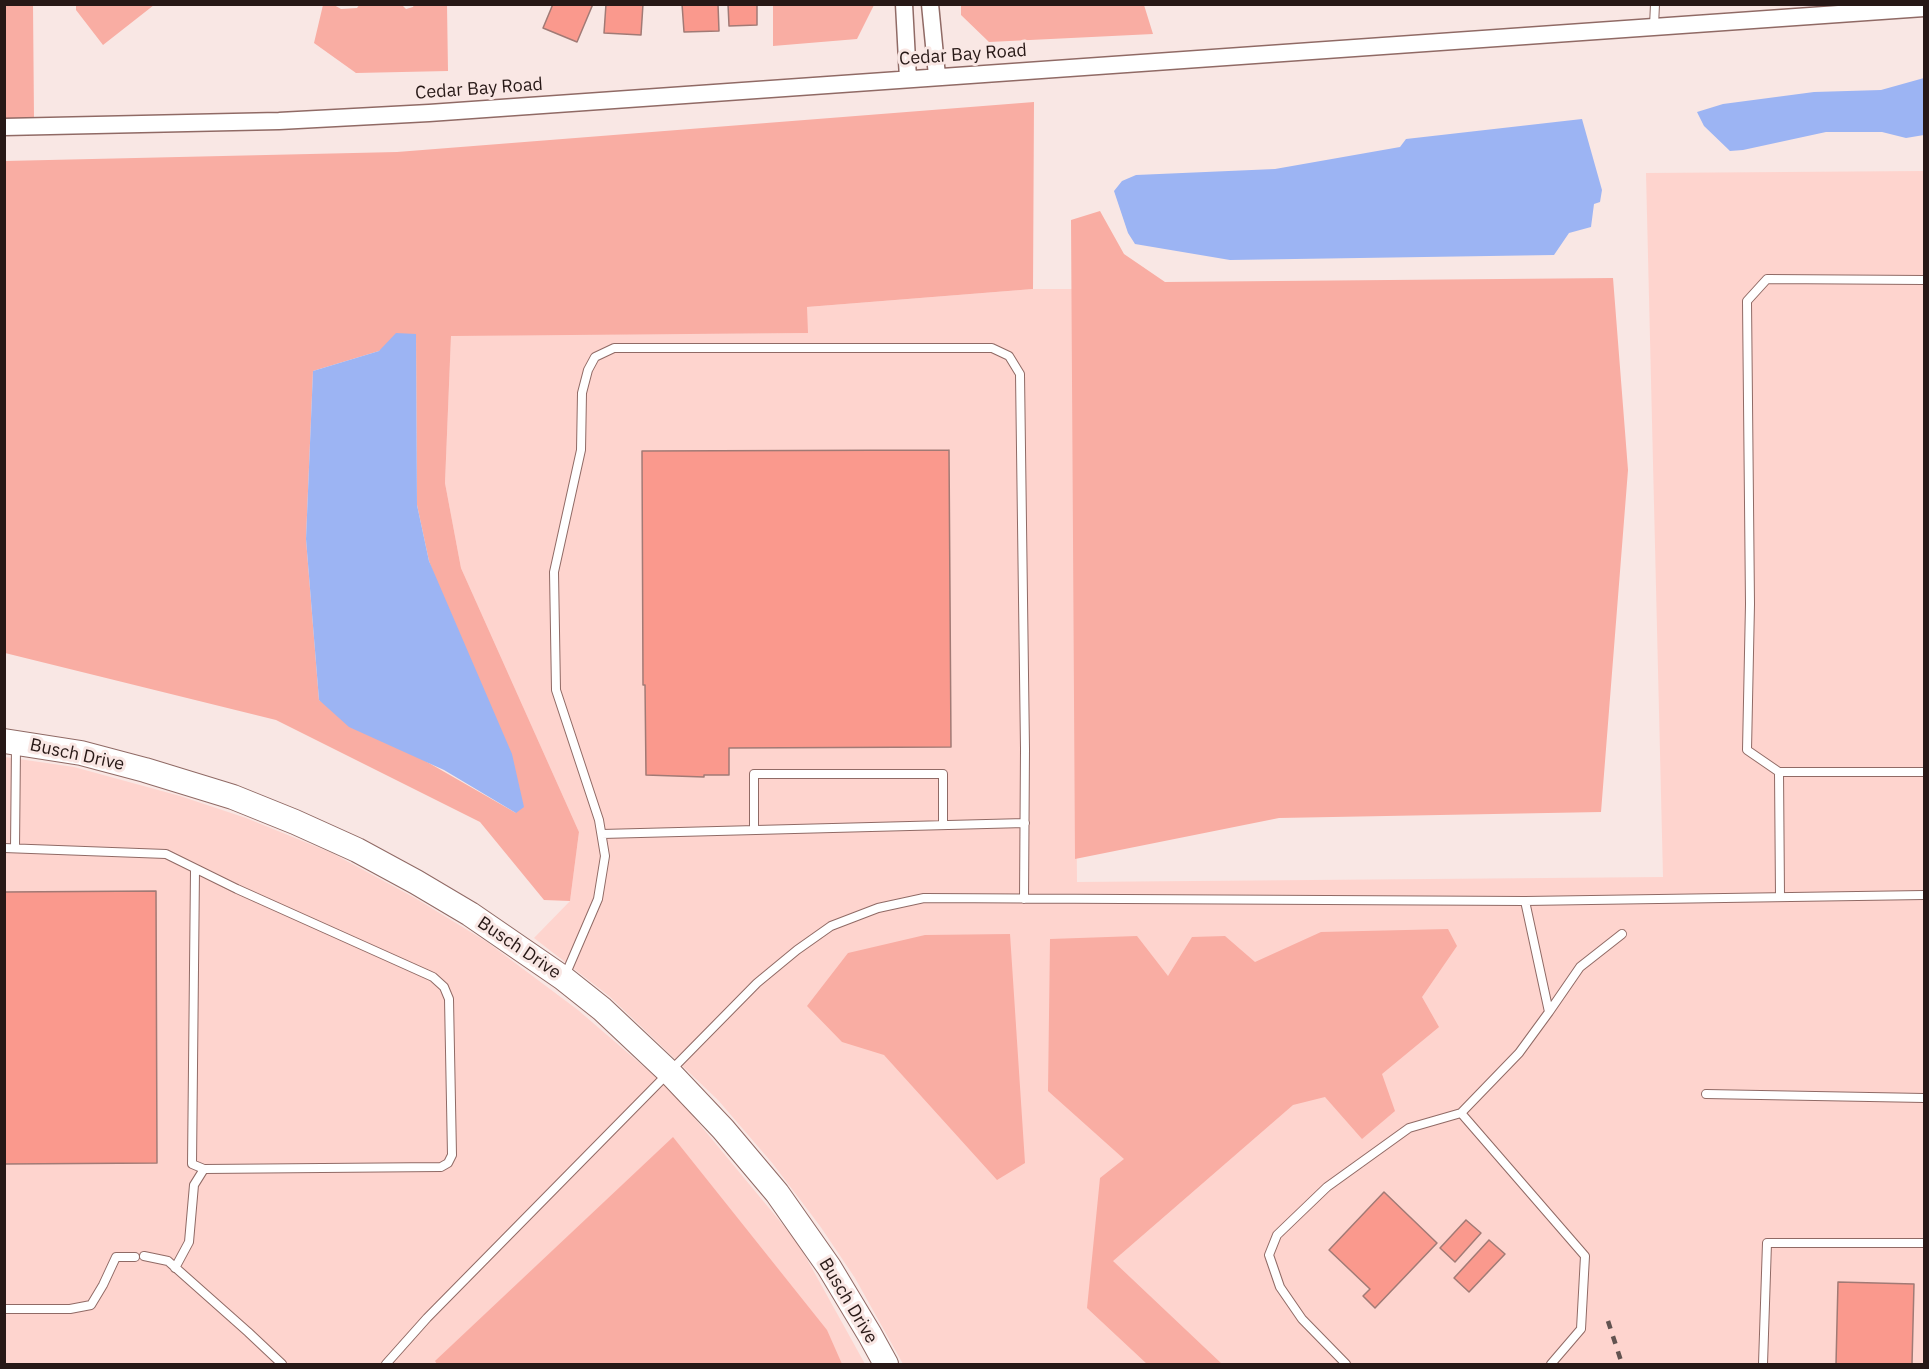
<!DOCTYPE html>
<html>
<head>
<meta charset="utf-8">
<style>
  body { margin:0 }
  #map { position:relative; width:1929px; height:1369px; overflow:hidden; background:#f9e7e4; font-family:"IBM Plex Sans",sans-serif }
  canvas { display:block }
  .frame { position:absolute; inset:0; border:6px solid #271816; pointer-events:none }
</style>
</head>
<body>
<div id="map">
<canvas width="1929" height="1369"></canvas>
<div class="frame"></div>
</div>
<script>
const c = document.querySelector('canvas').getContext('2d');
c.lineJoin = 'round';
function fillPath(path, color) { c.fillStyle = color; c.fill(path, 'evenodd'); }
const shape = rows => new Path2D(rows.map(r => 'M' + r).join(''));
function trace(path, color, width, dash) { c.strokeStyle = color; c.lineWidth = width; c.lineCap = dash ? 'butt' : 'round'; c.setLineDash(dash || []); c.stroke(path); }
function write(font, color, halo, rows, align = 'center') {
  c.font = font + ' "IBM Plex Sans",sans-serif'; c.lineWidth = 6; c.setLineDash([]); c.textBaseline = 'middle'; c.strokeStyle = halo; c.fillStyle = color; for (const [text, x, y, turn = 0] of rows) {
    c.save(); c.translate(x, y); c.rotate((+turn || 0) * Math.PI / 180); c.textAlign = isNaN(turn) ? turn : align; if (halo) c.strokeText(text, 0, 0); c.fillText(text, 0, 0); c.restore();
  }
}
fillPath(shape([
  [1924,171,1924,1364,903,1364,855,1278,820,1226,773,1164,718,1100,609,996,534,938,570,901,579,832,461,568,445,483,451,335,807,333,807,307,1033,289,1072,289,1077,882,1663,877,1646,173],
  [5,757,74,767,180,796,246,818,332,853,415,898,487,942,578,1010,672,1091,798,1243,865,1364,5,1364]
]), '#fed4ce');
fillPath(shape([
  [360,4,402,5,406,9,413,7,414,5,447,5,448,71,356,73,314,43,323,5,334,5,341,9,357,8],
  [4,5,33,5,34,118,5,118],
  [154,5,103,45,76,10,76,5],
  [874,5,857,39,773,46,773,5],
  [961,5,1144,5,1153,34,989,42,961,15],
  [1034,102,1033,289,807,307,808,333,451,336,445,483,461,568,579,832,570,901,544,900,480,822,276,720,5,653,5,161,397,152],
  [416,334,417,505,429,561,516,813,319,700,306,539,313,371,379,351],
  [1100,211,1124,254,1165,282,1613,278,1628,470,1601,812,1279,818,1075,859,1071,220],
  [1448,929,1457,946,1422,997,1439,1027,1382,1074,1395,1111,1362,1139,1325,1097,1293,1105,1113,1261,1222,1364,1147,1364,1087,1308,1100,1178,1124,1159,1048,1091,1050,939,1137,936,1168,976,1192,937,1225,936,1255,962,1321,932],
  [1010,934,1025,1163,997,1180,884,1055,842,1042,807,1006,848,953,925,935],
  [673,1137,827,1330,842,1364,437,1364,435,1361]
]), '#f9ada3');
fillPath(shape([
  [1924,78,1924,135,1906,138,1882,132,1826,132,1743,150,1730,151,1704,126,1697,112,1723,104,1814,92,1881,90],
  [1582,119,1602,190,1600,202,1594,204,1591,227,1569,233,1554,255,1230,260,1135,244,1128,233,1114,191,1122,181,1136,175,1275,169,1400,147,1406,139],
  [396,333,416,334,417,505,429,561,512,754,524,807,516,813,444,770,349,727,319,700,306,539,313,371,379,351]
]), '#9cb4f3');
const building = shape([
  [553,4,593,4,577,42,543,28,553,4],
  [606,4,643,4,641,35,604,33,606,4],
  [682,4,718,4,719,31,684,32,682,4],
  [728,4,757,4,757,25,729,26,728,4],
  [949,450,951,747,729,748,729,775,704,775,704,777,646,775,645,685,643,685,642,451,949,450],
  [156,891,157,1163,4,1164,4,892,156,891],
  [1384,1192,1437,1243,1375,1308,1363,1296,1370,1289,1329,1250,1384,1192],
  [1466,1220,1481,1233,1455,1262,1440,1248,1466,1220],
  [1489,1240,1505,1254,1469,1292,1454,1278,1489,1240],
  [1838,1282,1914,1284,1912,1364,1836,1364,1838,1282]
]);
fillPath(building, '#fa998d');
trace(building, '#a17a75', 1.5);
const lane = shape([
  [1654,26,1655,4],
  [1779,772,1747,750,1750,604,1747,301,1767,279,1924,280],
  [754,830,754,774,943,774,943,825],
  [602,834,1025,823],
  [4,848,166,854,237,889,433,977,444,987,449,999,452,1155,448,1163,441,1167,204,1169,192,1164,195,870],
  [15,848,16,746],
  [1780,896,1779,772,1924,772],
  [564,978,598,899,605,856,599,820,556,690,554,572,581,450,582,393,588,370,595,357,614,348,992,348,1009,356,1020,374,1025,749,1024,899],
  [1549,1012,1580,967,1622,934],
  [1706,1094,1924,1098],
  [1461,1113,1585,1256,1581,1329,1551,1364],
  [144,1256,168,1261,248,1332,282,1364],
  [175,1268,189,1242,194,1185,204,1169],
  [4,1309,70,1309,91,1305,103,1285,116,1257,135,1257],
  [386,1364,427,1318,757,983,797,950,831,926,878,908,924,898,1525,901,1924,895],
  [1346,1364,1302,1319,1280,1287,1269,1255,1277,1235,1327,1187,1409,1128,1461,1113,1519,1053,1549,1012,1525,901],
  [1763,1364,1767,1243,1924,1243]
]);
const street = shape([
  [904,4,908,79],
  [930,4,937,76],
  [4,127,279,121,429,113,1924,8]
]);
const secondary = shape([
  [4,741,81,753,145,770,233,797,295,822,357,850,416,882,470,914,563,978,602,1009,670,1073,723,1129,777,1193,829,1267,870,1335,886,1364]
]);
trace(lane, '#906a65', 10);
trace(street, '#906a65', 19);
trace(secondary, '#906a65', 26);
trace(lane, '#fff', 8);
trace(street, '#fff', 16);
trace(secondary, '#fff', 24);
trace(shape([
  [1608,1321,1622,1364]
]), '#625350', 4.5, [8, 8]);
write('18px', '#271816', '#f9e7e4', [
  ["Cedar Bay Road",963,55,-4],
  ["Cedar Bay Road",479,89,-4],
  ["Busch Drive",77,755,12],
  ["Busch Drive",519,948,34],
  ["Busch Drive",848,1301,59]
]);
</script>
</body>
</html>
